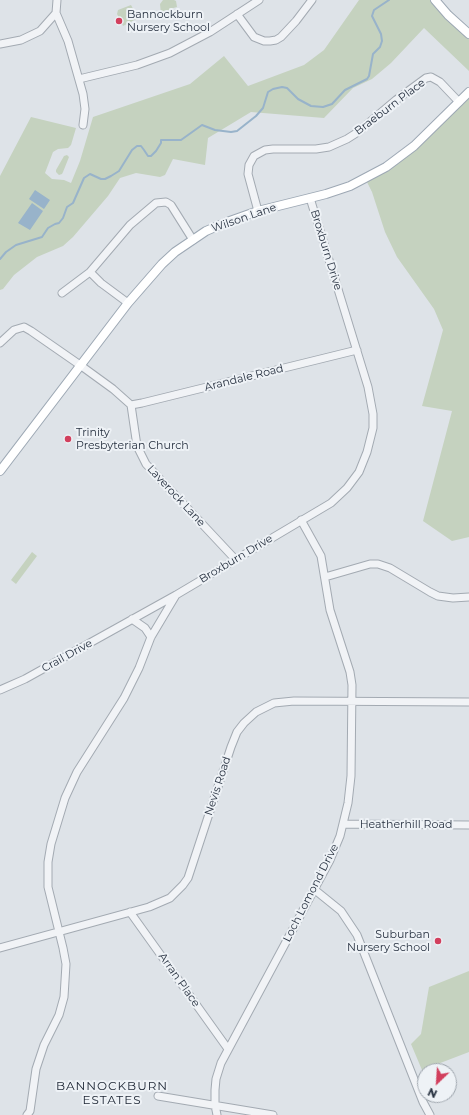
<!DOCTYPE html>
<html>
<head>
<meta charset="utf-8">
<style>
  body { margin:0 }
  #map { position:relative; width:469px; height:1115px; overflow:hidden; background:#dee3e8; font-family:Montserrat,sans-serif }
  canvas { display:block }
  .north { position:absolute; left:417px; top:1063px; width:40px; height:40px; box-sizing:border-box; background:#eef2f6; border:1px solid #9ea5ad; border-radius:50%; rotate:205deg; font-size:11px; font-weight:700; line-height:16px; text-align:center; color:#273140 }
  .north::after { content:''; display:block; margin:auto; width:14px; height:18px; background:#d23f5d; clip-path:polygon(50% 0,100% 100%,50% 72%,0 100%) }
</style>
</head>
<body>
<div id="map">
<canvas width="469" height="1115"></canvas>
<div class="north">N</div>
</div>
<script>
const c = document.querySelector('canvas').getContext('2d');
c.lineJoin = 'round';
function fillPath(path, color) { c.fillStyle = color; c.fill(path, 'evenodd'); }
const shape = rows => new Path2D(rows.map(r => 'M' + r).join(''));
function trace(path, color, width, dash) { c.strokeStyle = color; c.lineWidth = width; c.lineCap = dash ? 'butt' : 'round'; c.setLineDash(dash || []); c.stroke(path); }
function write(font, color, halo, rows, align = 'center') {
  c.font = font + ' Montserrat,sans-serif'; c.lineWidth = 4; c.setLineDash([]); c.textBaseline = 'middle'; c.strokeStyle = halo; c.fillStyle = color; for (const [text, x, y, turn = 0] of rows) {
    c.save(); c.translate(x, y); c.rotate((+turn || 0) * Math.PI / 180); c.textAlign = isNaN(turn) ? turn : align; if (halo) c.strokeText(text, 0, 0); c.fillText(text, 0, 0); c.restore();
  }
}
fillPath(shape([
  [163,0,174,0,176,1,177,7,170,9,170,13,161,14,160,4],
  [359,0,430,0,469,38,469,71,424,28,391,63,372,79,353,88,324,118,251,112,208,138,205,165,173,159,165,175,160,177,136,173,120,178,108,196,73,237,63,246,37,257,14,275,3,289,0,290,0,176,31,117,76,128,71,145,68,148,58,149,53,152,45,173,52,179,64,180,71,183,80,161,93,117,190,84,224,56,248,86,304,65,324,50],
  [131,5,138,18,123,26,117,14,118,10],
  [469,92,469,537,452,541,423,521,452,411,422,406,443,330,434,309,397,257,385,232,372,192,365,178,386,167],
  [67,155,69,157,63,172,62,174,59,175,56,172,56,170,64,156],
  [32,552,37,556,16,584,11,580],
  [469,971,469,1052,422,1070,411,1044,421,1034,429,987]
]), '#c5d2bf');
fillPath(shape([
  [35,190,50,200,44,209,29,199],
  [32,203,43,211,30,230,18,223]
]), '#98b3ca');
trace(shape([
  [0,259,6,252,16,245,42,237,48,228,55,224,59,223,63,218,67,207,73,203,84,178,90,174,101,179,105,179,111,176,119,171,132,150,137,146,141,146,144,150,148,156,151,156,156,151,161,143,161,140,181,140,202,125,215,130,231,132,237,131,256,116,263,108,268,92,273,89,282,87,287,88,298,99,311,106,323,107,332,104,345,90,367,79,369,76,373,54,380,47,382,41,381,34,372,16,374,10,389,0]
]), '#98b3ca', 2);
const minor = shape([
  [56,13,68,41,83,94,85,109,83,125],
  [237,14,254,37,264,41,270,41,276,40,281,37,296,21,312,0],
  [0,44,21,40,40,31,56,13,57,0],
  [79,79,137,65,170,53,210,32,259,0],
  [258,211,248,174,249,165,254,156,265,150,273,149,316,149,329,147,347,139,358,132,396,100,426,78,431,77,440,82,459,102],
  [90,272,101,283,128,303],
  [62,293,90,272,130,225,156,203,166,202,171,205,193,240],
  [0,343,14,330,24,327,31,331,80,365,113,389,131,405,137,446,146,464,235,559],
  [131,405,142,403,357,350],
  [325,577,370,564,378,564,390,568,430,592,438,596,453,598,469,597],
  [132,619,145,628,151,637],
  [0,690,25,679,176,595],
  [343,824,469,825],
  [315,890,341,911,357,935,423,1102,430,1115],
  [130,912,228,1049],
  [0,948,149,907,170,898,183,885,188,878,231,747,237,732,244,723,256,712,274,703,294,701,469,702],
  [158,1096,273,1115],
  [27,1115,30,1111,36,1069,44,1045,59,1015,64,997,66,964,63,948,48,887,48,862,51,844,65,798,77,772,124,698,139,668,151,637,176,595,331,503,347,488,359,472,367,452,373,428,373,414,368,387,310,198],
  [217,1115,215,1105,215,1090,216,1079,221,1063,330,860,340,836,348,803,351,776,352,685,350,672,330,610,321,556,301,520]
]);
const major = shape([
  [435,0,448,15,469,34],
  [0,471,128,303,162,264,175,252,206,231,227,222,258,211,326,194,350,186,386,167,414,146,469,92]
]);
trace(minor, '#a3aab2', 9);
trace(major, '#9da8b4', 10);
trace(minor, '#f1f3f6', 7);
trace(major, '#fff', 8);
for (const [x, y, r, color] of [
  [119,21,4,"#d23f5d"],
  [68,439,4,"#d23f5d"],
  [438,941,4,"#d23f5d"]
]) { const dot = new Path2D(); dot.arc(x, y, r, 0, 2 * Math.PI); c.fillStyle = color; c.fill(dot); trace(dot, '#eef2f6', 1.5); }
write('11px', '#273140', '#eef2f6', [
  ["Bannockburn",127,15],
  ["Nursery School",127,28],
  ["Trinity",76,433],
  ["Presbyterian Church",76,446],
  ["Suburban",430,935,"right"],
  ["Nursery School",430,948,"right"]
], 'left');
write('11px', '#273140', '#eef2f6', [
  ["Braeburn Place",390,107,-37],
  ["Wilson Lane",244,218,-19],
  ["Broxburn Drive",326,250,73],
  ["Arandale Road",244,378,-14],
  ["Laverock Lane",176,496,47],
  ["Broxburn Drive",236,559,-31],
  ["Crail Drive",67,656,-29],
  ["Nevis Road",218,786,-72],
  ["Heatherhill Road",406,825],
  ["Loch Lomond Drive",311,893,-63],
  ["Arran Place",179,980,55]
]);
c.letterSpacing = '1px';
write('12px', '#192230', '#eef2f6', [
  ["BANNOCKBURN",112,1086],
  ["ESTATES",112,1100]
]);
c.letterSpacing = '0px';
</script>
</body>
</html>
